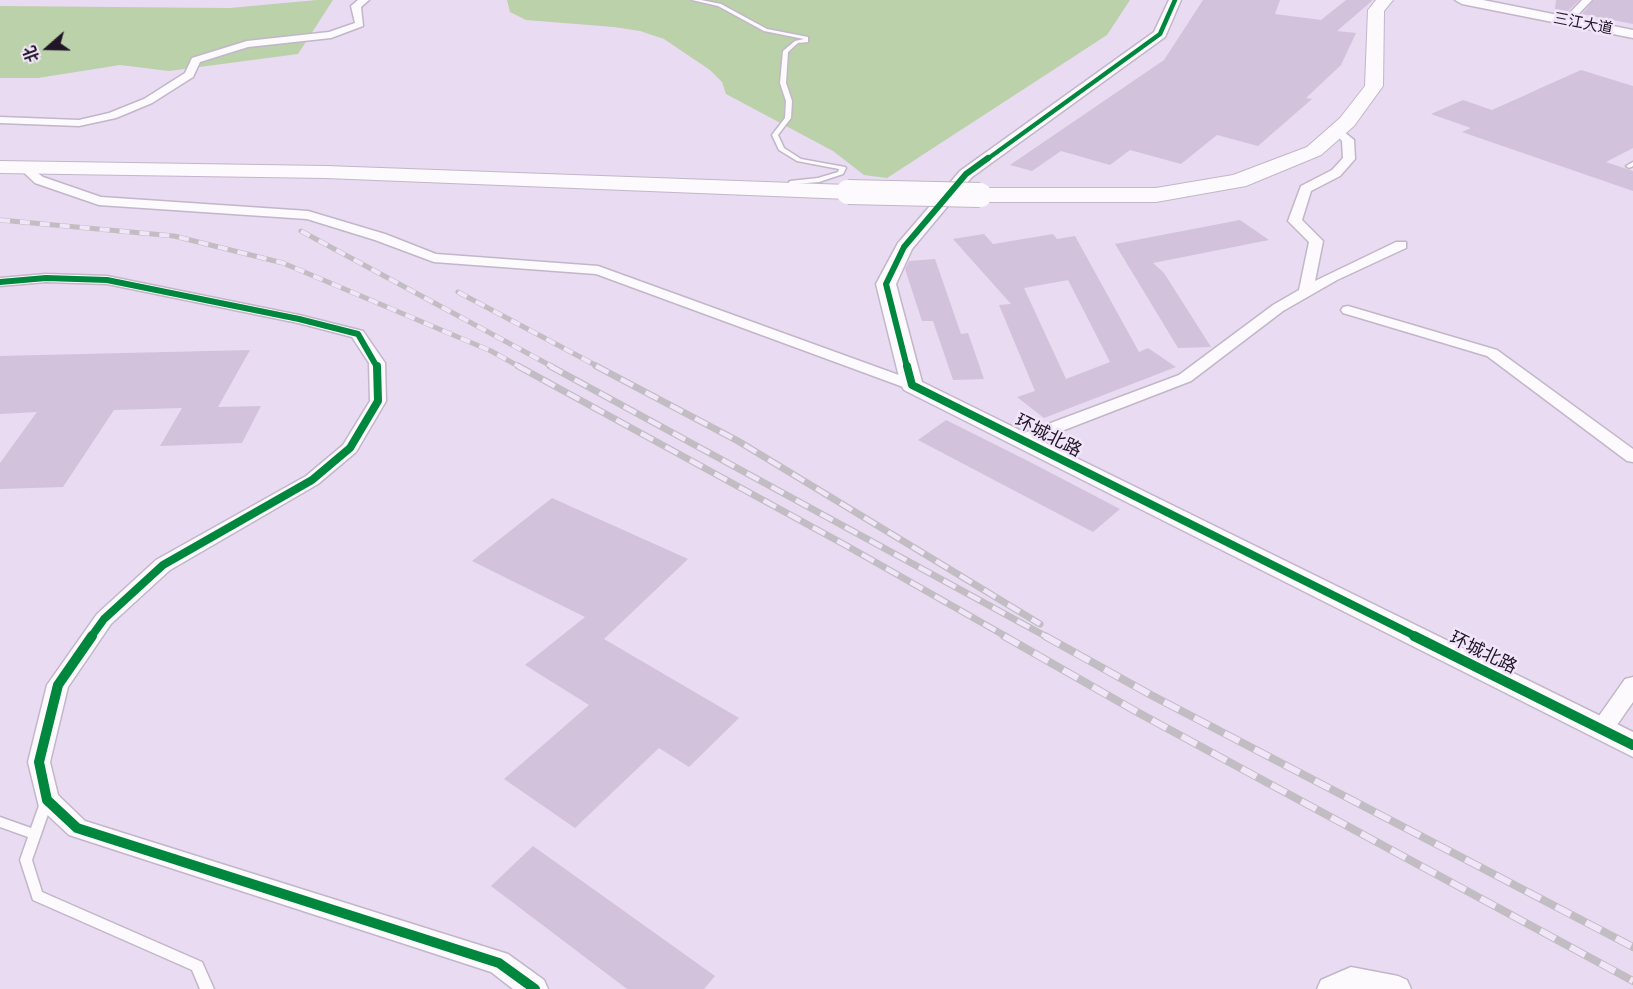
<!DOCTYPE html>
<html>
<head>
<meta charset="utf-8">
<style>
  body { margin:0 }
  #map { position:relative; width:1633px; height:989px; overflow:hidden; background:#e9dbf1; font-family:Manrope,"Noto Sans SC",sans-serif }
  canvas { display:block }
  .north { position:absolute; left:18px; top:18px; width:60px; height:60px; -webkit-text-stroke:4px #f1e5f9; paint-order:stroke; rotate:250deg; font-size:16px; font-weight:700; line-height:24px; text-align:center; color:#211627 }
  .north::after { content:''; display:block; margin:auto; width:21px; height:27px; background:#211627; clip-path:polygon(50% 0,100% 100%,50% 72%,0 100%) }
</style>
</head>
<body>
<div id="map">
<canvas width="1633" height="989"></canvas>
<div class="north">北</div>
</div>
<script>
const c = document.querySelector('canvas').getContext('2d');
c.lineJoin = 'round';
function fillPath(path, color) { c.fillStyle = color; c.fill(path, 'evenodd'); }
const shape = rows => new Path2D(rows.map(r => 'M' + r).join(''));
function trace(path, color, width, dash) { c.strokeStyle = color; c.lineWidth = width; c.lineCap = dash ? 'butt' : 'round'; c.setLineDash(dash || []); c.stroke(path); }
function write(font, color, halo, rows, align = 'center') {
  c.font = font + ' Manrope,"Noto Sans SC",sans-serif'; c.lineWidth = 5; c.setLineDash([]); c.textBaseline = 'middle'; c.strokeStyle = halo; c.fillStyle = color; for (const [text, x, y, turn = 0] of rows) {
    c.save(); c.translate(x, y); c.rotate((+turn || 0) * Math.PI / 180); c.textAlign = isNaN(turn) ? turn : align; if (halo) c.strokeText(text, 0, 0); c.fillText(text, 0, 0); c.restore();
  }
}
fillPath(shape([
  [317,0,333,0,298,54,169,71,120,65,38,78,0,78,0,6,230,8],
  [507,0,1130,0,1107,35,887,178,864,175,833,151,726,94,722,82,710,70,664,39,640,31,614,27,526,20,510,12]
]), '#bbd1a9');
fillPath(shape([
  [1203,0,1280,0,1275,14,1321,20,1346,0,1373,0,1337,31,1356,33,1341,65,1306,98,1312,99,1258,146,1217,135,1181,164,1130,150,1110,165,1061,151,1032,171,1010,165,1164,60],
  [1556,0,1579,0,1568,11,1555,9],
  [1594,0,1633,0,1633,24,1582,14],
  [1581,70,1633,86,1633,148,1606,162,1633,171,1633,191,1462,132,1471,128,1431,114,1463,100,1492,110],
  [1240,220,1269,240,1153,263,1164,273,1211,347,1178,348,1115,244],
  [984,234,993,244,1053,234,1057,239,1075,236,1139,352,1148,348,1176,367,1044,418,1017,397,1035,391,999,305,1011,304,953,239],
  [1068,280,1110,362,1066,379,1024,288],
  [935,259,961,334,968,333,984,379,953,380,933,321,922,321,905,269,909,261],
  [250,350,218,407,261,406,242,443,160,446,182,408,114,410,63,487,0,489,0,463,37,412,0,414,0,356],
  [946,420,1030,462,1120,509,1093,532,918,440],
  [552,498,688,559,604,639,739,718,689,767,659,748,575,828,504,779,589,705,525,665,585,617,472,561],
  [533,846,715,976,704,989,627,989,491,886]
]), '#d2c2db');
const lane = shape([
  [692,0,701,0,721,4,767,29,808,37,808,42,798,43,788,52,786,83,792,101,791,118,778,135,784,148,801,159,845,167,846,168,843,174,819,182,794,184,789,190,784,189,790,181,818,178,838,172,839,169,797,161,779,150,772,135,785,118,786,101,780,83,783,51,795,41,804,39,764,31,718,6,692,0],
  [1633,162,1633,166,1629,168,1626,166,1633,162],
  [47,795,51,797,53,800,32,860,42,892,202,962,214,989,200,989,192,970,33,900,20,860,28,837,0,827,0,817,31,828,41,800,43,797,47,795]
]);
const street = shape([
  [358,0,369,0,361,7,363,26,331,38,248,47,200,62,193,77,152,103,116,118,79,126,0,123,0,117,79,120,109,113,144,99,185,73,192,58,247,41,329,32,355,23,351,6,358,0],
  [1582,0,1592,0,1570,23,1564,23,1564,19,1582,0],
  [1338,127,1354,140,1355,159,1340,176,1311,191,1302,220,1323,241,1315,281,1396,242,1406,242,1406,248,1337,280,1283,311,1191,381,1028,444,1016,444,1013,440,1016,436,1179,375,1273,305,1299,290,1309,242,1288,221,1301,186,1332,170,1343,158,1342,141,1332,130,1338,127],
  [24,163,43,177,101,197,308,211,385,234,436,254,598,266,918,382,920,385,912,390,906,388,596,274,434,262,375,240,307,219,99,205,35,183,18,167,24,163],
  [46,274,107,276,299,315,363,331,385,363,386,401,356,452,318,484,170,570,111,624,68,687,50,762,58,795,85,821,508,954,544,980,548,989,513,989,491,972,69,835,39,807,28,762,47,685,97,614,156,560,306,476,343,445,370,401,369,363,352,337,298,323,107,284,46,282,0,286,0,278,46,274],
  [1348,306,1497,350,1633,449,1633,462,1627,461,1487,356,1343,313,1341,310,1343,307,1348,306],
  [1633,677,1633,702,1610,735,1602,738,1594,735,1591,729,1594,723,1625,679,1633,677],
  [1351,967,1398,976,1407,980,1411,989,1317,989,1321,980,1351,967]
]);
const secondary = shape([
  [1169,0,1181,0,1165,37,972,177,912,249,896,284,922,382,1633,732,1633,757,904,390,901,385,876,284,898,243,960,171,1154,32,1169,0]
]);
const primary = shape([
  [1455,0,1483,0,1633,30,1633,38,1462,4,1455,0]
]);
const highway = shape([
  [1376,0,1393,0,1384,11,1383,86,1354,126,1321,155,1246,186,1156,202,980,202,972,200,969,195,972,190,980,188,1156,188,1233,175,1307,147,1340,118,1365,86,1368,10,1376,0],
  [0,161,326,166,848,185,856,187,859,192,856,197,848,199,326,178,0,173,0,161]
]);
trace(lane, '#c2b6c9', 3);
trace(street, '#c2b6c9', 3);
trace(secondary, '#c2b6c9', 3);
trace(primary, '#c2b6c9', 3);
trace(highway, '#c2b6c9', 2);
fillPath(lane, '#fcfafd');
fillPath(street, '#fcfafd');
fillPath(secondary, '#fcfafd');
fillPath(primary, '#fcfafd');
fillPath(highway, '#fcfafd');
const railFar2 = shape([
  [0,220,174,236,283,263,491,351,520,367],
  [301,231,553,367],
  [458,292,599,367]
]);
const railFar1 = shape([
  [518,366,847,546,1007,637],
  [550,366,1047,637],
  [596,366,738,441,1040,624]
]);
const rail = shape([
  [1004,636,1137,712,1633,981],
  [1045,636,1151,695,1633,947]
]);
trace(railFar2, '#c1bdc3', 5);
trace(railFar1, '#c1bdc3', 7);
trace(rail, '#c1bdc3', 8);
trace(railFar2, '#f1e5f9', 4, [10]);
trace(railFar1, '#f1e5f9', 4.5, [14]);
trace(rail, '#f1e5f9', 6, [17]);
const highwayBridge = shape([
  [848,192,980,195]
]);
trace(highwayBridge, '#c2b6c9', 26, []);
trace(highwayBridge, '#fcfafd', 24);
trace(shape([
  [986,160,1160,34,1175,0]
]), '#00873e', 4.5);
trace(shape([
  [0,282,46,278,107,280,299,319,358,334,377,367],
  [907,367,886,284,904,247,966,174,988,158]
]), '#00873e', 6);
trace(shape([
  [907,366,912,385,1417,637],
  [91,637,104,619,163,565,312,480,350,448,378,401,377,366]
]), '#00873e', 8);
trace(shape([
  [92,636,58,685,39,762,47,800,77,828,499,963,535,989],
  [1414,636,1633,745]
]), '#00873e', 10);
write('15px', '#211627', '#f1e5f9', [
  ["三江大道",1583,24,11]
]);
write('18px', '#211627', '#f1e5f9', [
  ["环城北路",1048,436,27],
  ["环城北路",1483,653,26]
]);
</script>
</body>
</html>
